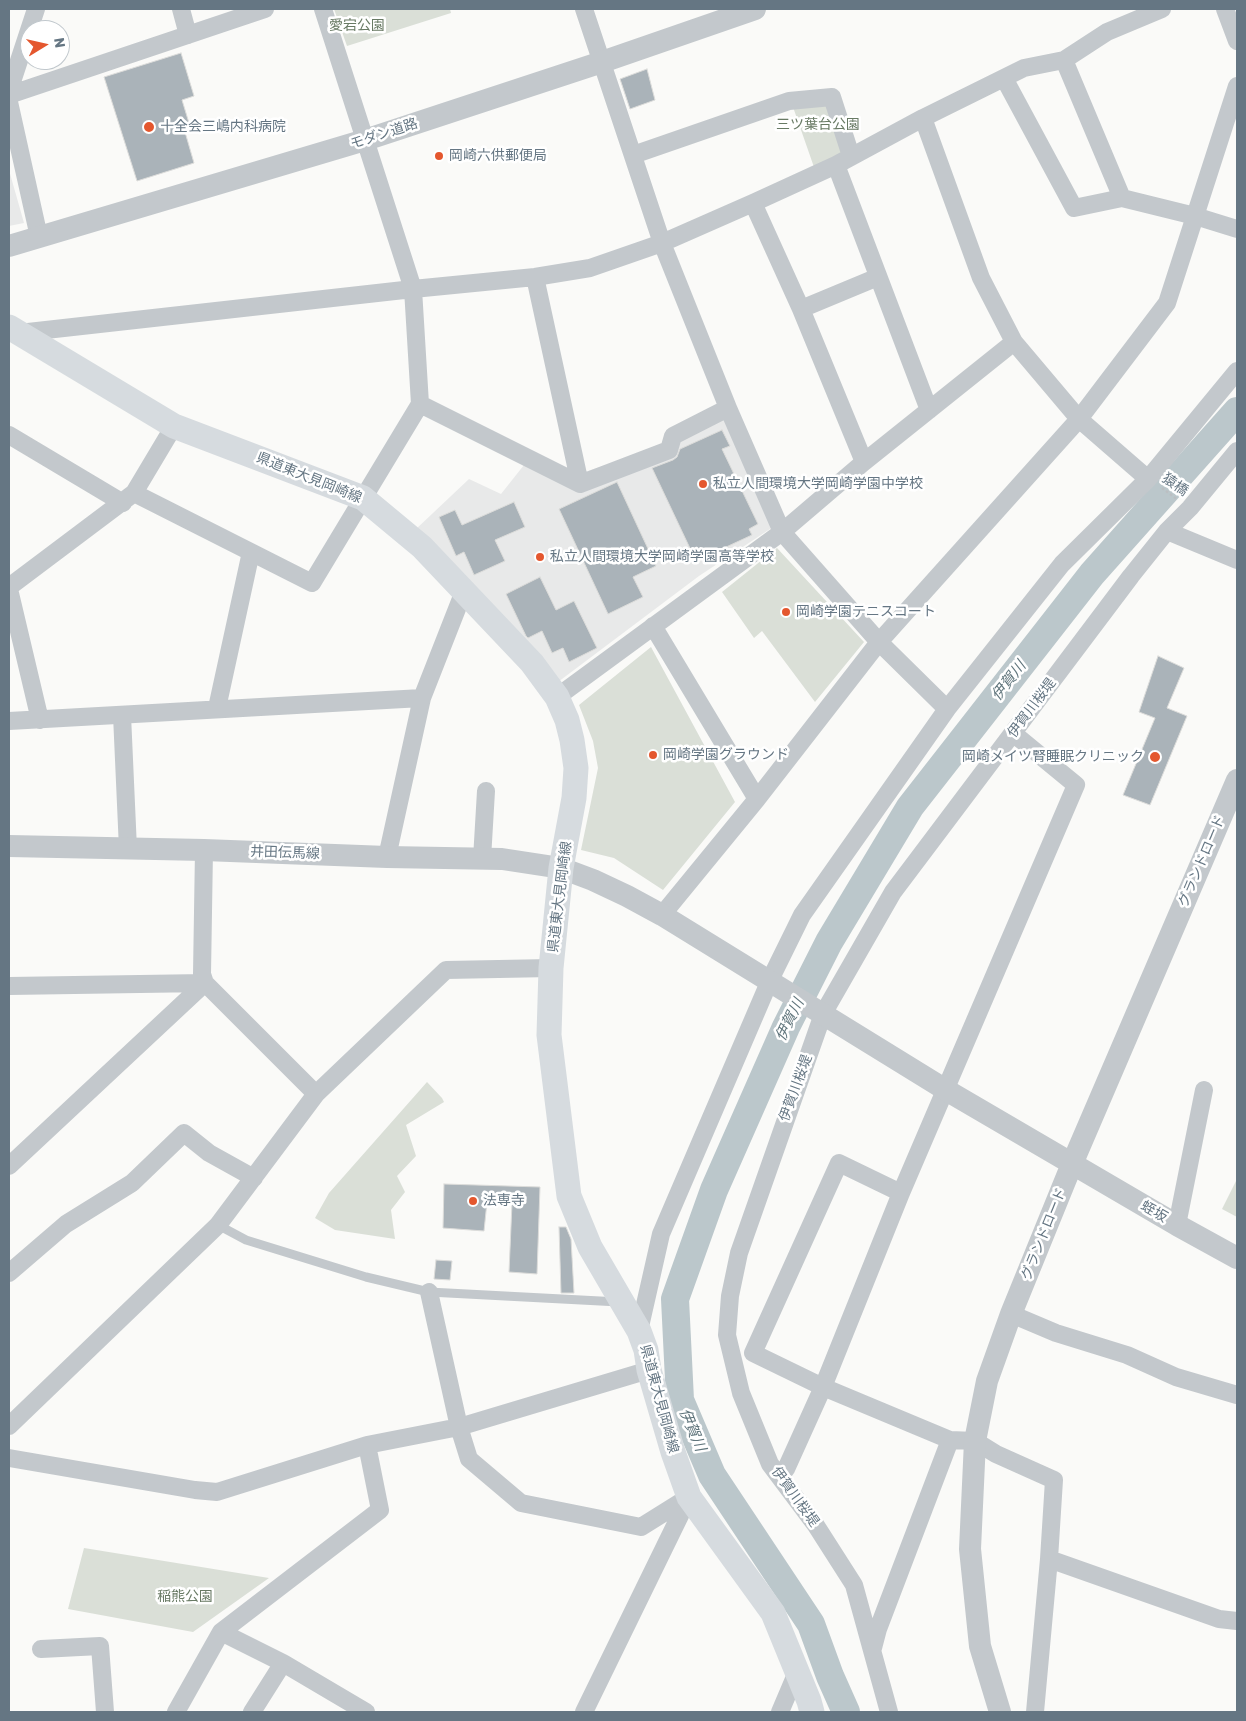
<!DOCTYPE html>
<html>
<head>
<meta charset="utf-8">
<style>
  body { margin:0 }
  #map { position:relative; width:1246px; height:1721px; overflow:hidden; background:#fafaf8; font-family:Rubik,sans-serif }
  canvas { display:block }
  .frame { position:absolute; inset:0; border:10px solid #657683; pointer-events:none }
  .north { position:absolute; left:20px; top:20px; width:50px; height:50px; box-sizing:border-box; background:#fff; border:1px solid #c1c8cd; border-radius:50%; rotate:81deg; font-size:14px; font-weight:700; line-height:20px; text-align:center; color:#657683 }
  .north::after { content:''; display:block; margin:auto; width:18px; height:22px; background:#e4572e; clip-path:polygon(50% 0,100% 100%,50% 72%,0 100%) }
</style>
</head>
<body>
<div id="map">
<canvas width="1246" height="1721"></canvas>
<div class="frame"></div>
<div class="north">N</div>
</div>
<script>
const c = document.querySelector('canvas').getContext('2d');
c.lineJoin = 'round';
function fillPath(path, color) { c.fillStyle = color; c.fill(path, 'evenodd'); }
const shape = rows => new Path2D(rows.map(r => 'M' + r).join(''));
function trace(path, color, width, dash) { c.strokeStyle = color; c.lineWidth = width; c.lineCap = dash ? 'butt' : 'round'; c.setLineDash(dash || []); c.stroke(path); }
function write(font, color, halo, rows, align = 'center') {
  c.font = font + ' Rubik,"Noto Sans JP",sans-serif'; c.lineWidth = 5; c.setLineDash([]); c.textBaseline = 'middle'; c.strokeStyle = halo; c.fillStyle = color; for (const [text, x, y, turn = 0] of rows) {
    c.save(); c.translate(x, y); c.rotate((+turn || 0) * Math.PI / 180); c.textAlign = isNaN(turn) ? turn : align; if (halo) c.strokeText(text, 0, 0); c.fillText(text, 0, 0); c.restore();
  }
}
fillPath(shape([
  [9,170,24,223,9,226],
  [726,414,773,527,699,576,554,685,415,530,469,479,501,494,524,465,566,478,674,443]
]), '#e8e9e9');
fillPath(shape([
  [334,9,450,9,451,13,347,46],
  [831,104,847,154,815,170,793,107],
  [777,548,864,642,815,702,762,631,754,638,722,592],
  [651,647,735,802,663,890,614,858,581,850,598,768,593,741,579,705],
  [427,1082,442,1098,444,1102,406,1125,416,1156,397,1176,405,1192,391,1210,395,1239,335,1230,315,1218,329,1193],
  [1237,1179,1237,1217,1222,1209],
  [84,1548,269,1578,193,1632,68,1609]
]), '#dadfd7');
trace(shape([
  [846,1712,830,1676,811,1624,712,1475,680,1400,675,1299,714,1190,786,1027,829,942,910,807,1092,574,1237,411]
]), '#bbc7cb', 28);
const building = shape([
  [181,53,194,96,182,100,189,123,183,125,194,163,137,181,104,77,181,53],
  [647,69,655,100,630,109,620,79,647,69],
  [722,430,730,446,722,449,758,524,749,529,752,535,696,561,652,468,673,460,677,457,680,449,722,430],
  [617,482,656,566,633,577,643,597,608,614,559,509,617,482],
  [514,502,525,527,495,540,505,561,474,575,464,552,456,556,439,517,455,510,462,525,514,502],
  [540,577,556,610,574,601,597,648,569,662,563,648,552,653,542,631,528,638,526,636,506,594,540,577],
  [1158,656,1184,668,1167,708,1187,716,1150,805,1123,795,1155,718,1139,712,1158,656],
  [444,1184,540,1187,537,1274,509,1272,512,1203,487,1202,484,1231,443,1228,444,1184],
  [559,1227,566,1227,571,1239,574,1293,561,1293,559,1227],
  [436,1260,452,1261,450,1280,434,1279,436,1260]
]);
fillPath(building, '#aab3b9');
trace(building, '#dcdcda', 1);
trace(shape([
  [1162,488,1178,500]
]), '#bbbfc2', 2.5, [2.5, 2.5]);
trace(shape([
  [218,1225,246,1240,366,1277,429,1292,619,1302]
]), '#c3c8cc', 9);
trace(shape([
  [181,9,188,35],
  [584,9,662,243,728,408,782,532,879,642,947,709],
  [1225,9,1237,41],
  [1064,60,1122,198],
  [1004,78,1074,208,1122,198,1195,216,1237,229],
  [9,91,36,9],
  [9,95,265,9],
  [9,102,39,237],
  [923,118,981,278,1014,342,1079,419,1148,479],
  [633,155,789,101,832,97,851,156],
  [836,165,929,410],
  [753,203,801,309,864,462],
  [535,277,580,484],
  [801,309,878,277],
  [17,335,19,333,413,289,535,277,590,268,662,243,753,203,836,165,923,118,1024,68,1064,60,1107,32,1162,9],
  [420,404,580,484,669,450,673,436,728,408],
  [9,435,123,503],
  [134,493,312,583,420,404,413,289,323,9],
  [1167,531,1237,560],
  [9,587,134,493,174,426],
  [9,589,40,720],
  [653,626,757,799],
  [557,697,782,532,864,462,1014,342],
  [217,708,251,552],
  [122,715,128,849],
  [9,721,422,698],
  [204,850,202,974,205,983,316,1094],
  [387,857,422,698,464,591],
  [482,859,486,791],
  [662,915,757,799,879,642,1079,419,1167,303,1237,86],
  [9,986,205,983],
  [9,1166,205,983],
  [901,1193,839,1163,753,1353,823,1387,950,1440],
  [1177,1225,1204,1090],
  [9,1273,66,1224,132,1183,184,1133,209,1153,254,1178],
  [429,1292,459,1427,469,1459,521,1503,641,1527,689,1497],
  [1011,1314,1056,1333,1127,1355,1176,1377,1237,1395],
  [639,1331,661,1234,770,980,802,915,947,709,1062,564,1148,479,1237,371],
  [9,1426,218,1225,316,1094,446,970,551,968],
  [9,1458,195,1490,217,1492,367,1445,459,1427,649,1370],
  [786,1469,823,1387,901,1193,1076,785,1014,734],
  [1049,1559,1219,1619,1237,1621],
  [221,1632,283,1663,366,1712],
  [873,1648,878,1629,950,1440,975,1441,996,1454,1054,1480,1049,1559,1035,1712],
  [41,1649,100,1646,105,1712],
  [176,1712,221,1632,380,1510,367,1445],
  [252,1712,283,1663],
  [584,1712,689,1497],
  [780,1712,797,1672],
  [889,1712,854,1585,815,1524,770,1464,741,1393,727,1335,730,1296,739,1253,823,1014,893,892,1131,576,1167,531,1190,508,1237,451]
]), '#c3c8cc', 18);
trace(shape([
  [9,246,365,140,602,62,755,9],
  [9,846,204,850,387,857,502,859,561,868,593,880,627,896,662,915,946,1090,1177,1225,1237,1258],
  [1000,1712,980,1646,970,1549,975,1441,987,1381,1011,1314,1072,1164,1237,780]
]), '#c3c8cc', 22);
trace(shape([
  [9,327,174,426,363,498,422,547,532,663,557,697,567,720,572,740,576,768,574,798,561,868,551,968,549,1035,569,1196,590,1247,639,1331,646,1350,649,1370,673,1452,689,1497,773,1613,809,1701,812,1712]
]), '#d6dbdf', 25);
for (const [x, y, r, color] of [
  [149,127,6,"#e4572e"],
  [439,156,5,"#e4572e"],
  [703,484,5,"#e4572e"],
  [540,557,5,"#e4572e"],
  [786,612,5,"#e4572e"],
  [653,755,5,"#e4572e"],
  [1155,757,6,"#e4572e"],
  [473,1201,5,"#e4572e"]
]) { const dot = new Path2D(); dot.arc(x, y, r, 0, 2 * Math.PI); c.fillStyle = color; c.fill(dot); trace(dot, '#fff', 2); }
write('14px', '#687a64', '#fff', [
  ["愛宕公園",357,26],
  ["三ツ葉台公園",818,125],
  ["稲熊公園",185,1597]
]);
write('14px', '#657683', '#fff', [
  ["十全会三嶋内科病院",160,127],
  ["岡崎六供郵便局",449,156],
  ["私立人間環境大学岡崎学園中学校",713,484],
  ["私立人間環境大学岡崎学園高等学校",550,557],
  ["岡崎学園テニスコート",796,612],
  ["岡崎学園グラウンド",663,755],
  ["岡崎メイツ腎睡眠クリニック",1144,757,"right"],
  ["法専寺",483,1201]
], 'left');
write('14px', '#657683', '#fff', [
  ["モダン道路",384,134,-18],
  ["県道東大見岡崎線",309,478,22],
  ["猿橋",1175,485,35],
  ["伊賀川桜堤",1032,708,-53],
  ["井田伝馬線",285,853,2],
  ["グランドロード",1202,861,-67],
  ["県道東大見岡崎線",560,897,-83],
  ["伊賀川桜堤",796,1088,-70],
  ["蛭坂",1154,1212,30],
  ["グランドロード",1044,1234,-68],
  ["県道東大見岡崎線",659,1399,75],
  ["伊賀川桜堤",795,1497,54]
]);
write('italic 15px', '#60757c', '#fff', [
  ["伊賀川",1009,681,-52],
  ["伊賀川",790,1020,-64],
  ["伊賀川",692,1430,67]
]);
</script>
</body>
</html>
